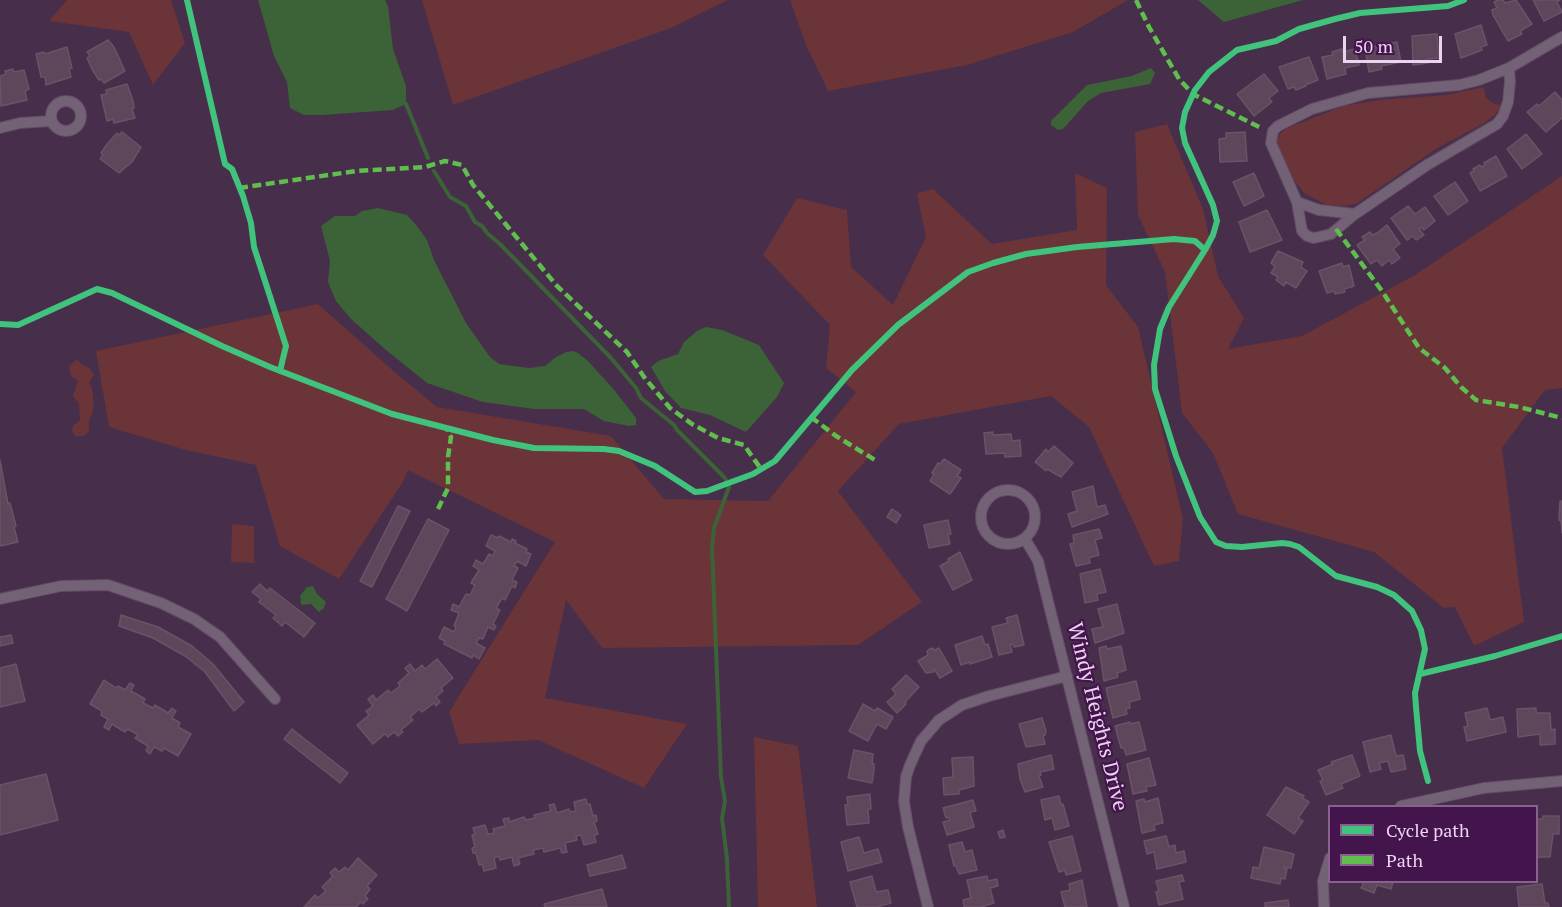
<!DOCTYPE html>
<html>
<head>
<meta charset="utf-8">
<style>
  body { margin:0 }
  #map { position:relative; width:1562px; height:907px; overflow:hidden; background:#472e4a; font-family:"PT Serif",serif }
  canvas { display:block }
  .legend { position:absolute; left:1328px; top:805px; width:210px; height:78px; box-sizing:border-box; background:#44154c; border:2px solid #88618e; margin:0; padding:8px 10px; list-style:none; font-size:18px; color:#eed2f2 }
  .legend li { display:flex; align-items:center; gap:12px; height:30px }
  .legend b { width:30px; border:2px solid #88618e }
  .scale { position:absolute; left:1343px; top:36px; width:99px; height:27px; box-sizing:border-box; border:3px solid #eed2f2; border-top:0; padding-left:8px; font-size:18px; line-height:21px; white-space:nowrap; color:#eed2f2; -webkit-text-stroke:4px #44154c; paint-order:stroke }
</style>
</head>
<body>
<div id="map">
<canvas width="1562" height="907"></canvas>
<ul class="legend">
<li><b style="height:8px;background:#40c37c"></b>Cycle path</li>
<li><b style="height:8px;background:#5fbe4e"></b>Path</li>
</ul>
<div class="scale">50 m</div>
</div>
<script>
const c = document.querySelector('canvas').getContext('2d');
c.lineJoin = 'round';
function fillPath(path, color) { c.fillStyle = color; c.fill(path, 'evenodd'); }
const shape = rows => new Path2D(rows.map(r => 'M' + r).join(''));
function trace(path, color, width, dash) { c.strokeStyle = color; c.lineWidth = width; c.lineCap = dash ? 'butt' : 'round'; c.setLineDash(dash || []); c.stroke(path); }
function write(font, color, halo, rows, align = 'center') {
  c.font = font + ' "PT Serif",serif'; c.lineWidth = 4.5; c.setLineDash([]); c.textBaseline = 'middle'; c.strokeStyle = halo; c.fillStyle = color; for (const [text, x, y, turn = 0] of rows) {
    c.save(); c.translate(x, y); c.rotate((+turn || 0) * Math.PI / 180); c.textAlign = isNaN(turn) ? turn : align; if (halo) c.strokeText(text, 0, 0); c.fillText(text, 0, 0); c.restore();
  }
}
fillPath(shape([
  [67,0,171,0,185,43,153,85,129,32,49,21],
  [422,0,728,0,671,28,453,105],
  [790,0,1128,0,1073,32,967,65,828,91,806,45],
  [1484,87,1486,98,1494,104,1501,105,1496,114,1486,122,1436,149,1356,204,1342,206,1326,205,1304,193,1293,179,1277,142,1280,134,1287,128,1344,106,1379,100,1447,95],
  [1167,124,1203,209,1218,276,1244,318,1228,349,1302,336,1415,275,1562,176,1562,388,1545,390,1502,448,1524,622,1474,646,1455,607,1444,608,1374,552,1238,514,1213,453,1182,413,1165,272,1138,215,1135,132],
  [1075,173,1107,188,1106,285,1138,327,1183,519,1179,561,1154,566,1089,427,1051,396,899,424,838,491,922,602,858,645,602,648,566,600,545,698,687,724,644,788,538,740,459,744,449,712,555,542,408,470,403,482,339,579,280,546,256,465,186,450,109,427,96,351,318,304,397,374,437,407,611,436,664,499,768,501,856,392,826,368,830,325,763,255,797,198,847,210,851,267,893,305,926,237,917,193,933,189,992,244,1077,230],
  [77,359,80,363,89,368,94,374,89,383,92,388,94,408,89,421,89,430,86,435,81,436,75,436,72,431,73,426,80,420,79,404,73,396,78,381,71,376,69,366],
  [232,524,254,526,254,563,231,562],
  [754,737,798,746,817,907,758,907]
]), '#6a3438');
fillPath(shape([
  [258,0,385,0,388,6,393,49,406,86,406,104,393,110,322,115,304,115,290,108,287,82,274,56],
  [1198,0,1303,0,1224,22],
  [1151,68,1155,73,1150,84,1101,93,1088,101,1063,129,1058,130,1051,125,1051,121,1087,85,1132,76],
  [378,208,407,215,417,226,427,240,434,260,466,323,490,357,499,364,529,368,545,366,556,357,566,352,573,351,578,353,588,361,615,391,636,418,636,425,629,426,604,421,584,409,534,409,483,402,427,383,386,350,351,319,336,301,328,282,330,261,321,226,335,216,355,216,362,211],
  [706,327,722,330,759,345,784,383,777,397,746,432,710,415,681,408,665,391,651,367,658,361,678,354,684,342,697,331],
  [313,586,317,594,326,602,324,608,319,612,311,604,302,605,300,602,301,600,300,596,307,587]
]), '#3b6337');
trace(shape([
  [406,104,428,158],
  [434,171,450,197,466,206,475,222,482,226,488,234,500,244,611,358,636,388,641,398,674,425,677,430,725,478,729,487,714,528,712,546,721,777,725,801,722,818,727,859,729,907]
]), '#3b6337', 4);
const building = shape([
  [1498,0,1503,0,1505,3,1516,0,1532,24,1520,31,1522,34,1508,41,1493,15,1492,10,1497,8,1494,2,1498,0],
  [1533,0,1560,0,1557,2,1562,12,1544,21,1533,0],
  [1481,25,1487,45,1481,47,1482,50,1461,58,1455,34,1481,25],
  [1437,34,1439,58,1428,59,1428,63,1413,65,1412,36,1437,34],
  [108,40,114,47,125,71,104,83,101,79,99,80,92,69,87,58,90,56,87,52,108,40],
  [1397,42,1401,62,1381,66,1382,69,1369,72,1365,48,1397,42],
  [67,47,72,68,69,69,71,77,46,85,45,77,41,77,36,54,44,52,45,54,67,47],
  [1342,49,1342,52,1355,49,1359,65,1345,68,1346,74,1327,79,1322,57,1333,55,1332,52,1342,49],
  [1309,57,1318,80,1308,84,1307,82,1306,86,1296,90,1294,87,1288,89,1279,67,1309,57],
  [13,69,14,72,24,70,29,89,25,91,27,100,1,106,0,76,6,74,5,71,13,69],
  [1264,74,1278,91,1269,98,1272,102,1254,116,1237,94,1264,74],
  [127,84,133,101,134,108,132,109,135,118,114,123,113,119,107,121,101,95,107,94,106,90,127,84],
  [1555,92,1562,100,1562,118,1546,132,1527,112,1537,104,1539,106,1555,92],
  [122,132,141,147,132,162,119,173,100,159,103,155,101,153,108,143,117,133,119,135,122,132],
  [1245,132,1247,161,1220,162,1219,139,1226,138,1226,133,1245,132],
  [1526,134,1542,154,1522,169,1507,149,1526,134],
  [1496,156,1507,176,1480,191,1470,173,1474,171,1473,169,1480,165,1481,167,1485,165,1484,163,1496,156],
  [1254,173,1264,196,1244,206,1233,182,1254,173],
  [1455,182,1468,201,1448,215,1434,196,1455,182],
  [1408,206,1415,214,1425,207,1435,221,1424,230,1422,227,1419,229,1424,235,1416,240,1413,236,1407,240,1391,218,1408,206],
  [1267,210,1282,240,1250,252,1239,222,1267,210],
  [1387,225,1400,244,1393,249,1400,258,1392,264,1389,260,1382,266,1377,260,1371,264,1357,245,1365,240,1362,237,1370,232,1372,235,1377,233,1387,225],
  [1278,251,1303,262,1301,267,1307,271,1296,288,1286,282,1284,286,1276,280,1278,277,1271,273,1275,267,1271,263,1278,251],
  [1342,263,1343,267,1349,265,1354,286,1344,289,1345,292,1335,294,1334,291,1327,293,1319,271,1342,263],
  [993,432,993,435,1011,434,1012,441,1020,440,1021,456,1005,457,1005,453,986,454,984,433,993,432],
  [1054,446,1073,463,1061,477,1047,469,1046,471,1035,462,1046,449,1048,452,1054,446],
  [944,459,961,470,957,476,961,478,950,494,930,481,934,474,932,473,938,463,940,464,944,459],
  [0,460,8,504,10,503,16,526,14,527,18,542,0,546,0,460],
  [1093,486,1097,507,1105,505,1108,514,1072,527,1068,514,1077,511,1072,492,1093,486],
  [1560,501,1562,501,1562,533,1561,521,1559,520,1560,501],
  [398,506,410,511,372,587,360,581,398,506],
  [892,509,901,515,896,523,887,517,892,509],
  [428,519,449,530,407,611,386,599,428,519],
  [948,520,951,534,948,534,950,544,929,548,924,525,948,520],
  [1099,529,1102,538,1095,540,1099,555,1089,558,1090,563,1076,566,1070,544,1074,543,1073,535,1099,529],
  [491,535,498,538,499,536,511,542,512,539,516,541,515,543,527,549,526,552,531,554,526,566,517,561,514,566,518,568,512,580,517,582,515,588,512,586,505,600,502,598,496,608,500,610,493,624,496,626,494,630,488,627,483,639,479,638,476,643,485,648,479,659,473,655,472,658,444,644,445,641,439,638,444,627,454,632,456,627,454,626,459,613,451,610,453,604,459,607,466,594,470,595,475,585,471,583,479,570,473,566,476,560,483,564,489,554,493,556,495,551,486,546,491,535],
  [960,552,972,580,953,590,940,566,949,561,948,559,960,552],
  [1100,569,1106,592,1097,594,1098,600,1085,603,1080,574,1100,569],
  [260,584,267,591,270,588,315,623,304,637,285,622,282,626,273,618,276,615,259,602,261,599,252,592,260,584],
  [1117,604,1124,633,1095,643,1092,629,1103,627,1098,609,1117,604],
  [121,615,158,627,192,646,213,664,244,702,234,711,205,672,185,656,153,638,119,626,121,615],
  [1017,615,1024,645,1014,647,1013,644,1010,644,1012,652,999,655,992,627,1008,623,1006,618,1017,615],
  [11,635,13,643,0,646,0,637,11,635],
  [982,636,985,645,988,644,992,657,970,664,970,662,961,665,955,645,982,636],
  [1106,646,1107,649,1121,646,1126,670,1117,673,1118,677,1104,681,1099,648,1106,646],
  [931,648,935,650,939,648,952,671,940,678,934,669,933,672,926,673,918,661,928,655,927,651,931,648],
  [437,659,453,678,441,688,443,691,436,697,440,702,436,706,434,703,422,712,419,709,410,717,413,720,401,730,403,732,398,736,394,732,388,737,385,734,373,744,357,725,369,715,366,711,373,706,368,699,373,695,376,700,388,690,391,693,400,686,398,683,409,673,405,668,410,664,415,671,422,665,425,669,437,659],
  [16,664,25,701,0,707,0,668,16,664],
  [906,675,919,687,905,702,906,704,897,713,887,702,896,694,892,689,906,675],
  [104,680,116,688,118,686,125,690,130,683,134,685,131,691,145,699,143,703,153,708,155,705,168,713,172,708,176,711,172,718,180,723,178,727,191,734,178,756,164,748,162,751,154,747,150,754,146,751,148,746,135,738,138,735,128,729,125,732,112,724,109,730,104,727,108,719,101,715,102,711,90,704,104,680],
  [1136,681,1140,699,1129,702,1130,708,1126,709,1127,714,1113,718,1106,688,1136,681],
  [863,704,875,711,877,708,893,717,886,729,877,724,868,741,849,731,863,704],
  [1487,708,1490,720,1503,717,1506,732,1467,741,1464,727,1468,726,1465,713,1487,708],
  [1536,708,1536,713,1550,713,1551,730,1555,729,1555,744,1540,745,1540,734,1518,737,1517,709,1536,708],
  [1042,718,1046,731,1045,735,1043,736,1045,744,1026,747,1019,724,1042,718],
  [1130,722,1130,724,1139,722,1146,750,1126,755,1124,748,1121,748,1115,726,1130,722],
  [292,729,348,773,340,783,284,739,292,729],
  [1391,735,1396,756,1403,755,1406,769,1391,772,1388,761,1379,763,1381,769,1370,772,1363,742,1391,735],
  [854,750,873,754,872,763,874,764,874,770,872,783,848,778,854,750],
  [1051,755,1054,769,1040,772,1041,775,1039,776,1043,787,1025,792,1020,779,1018,764,1051,755],
  [1352,755,1360,776,1341,784,1343,788,1326,795,1320,781,1323,780,1318,770,1333,764,1331,762,1352,755],
  [973,757,974,786,959,790,959,794,944,795,943,778,953,777,952,758,973,757],
  [1149,758,1156,785,1146,787,1147,791,1133,794,1127,764,1149,758],
  [46,774,58,820,0,835,0,785,46,774],
  [1286,787,1304,796,1302,798,1309,802,1298,818,1303,821,1294,834,1267,815,1286,787],
  [870,794,871,809,868,809,869,823,847,825,845,805,848,805,847,797,870,794],
  [1059,796,1061,805,1063,804,1069,826,1055,830,1052,818,1045,820,1041,800,1059,796],
  [1158,798,1163,823,1154,825,1155,830,1142,833,1136,801,1144,799,1145,802,1158,798],
  [586,799,587,804,590,804,593,816,596,815,597,821,594,822,598,834,594,835,596,842,584,845,581,835,576,836,577,840,565,843,567,852,562,853,560,848,544,852,543,848,533,850,534,854,518,858,520,864,514,866,512,857,500,860,499,856,494,858,496,868,484,871,482,864,479,865,476,853,473,853,472,848,475,847,472,835,475,834,473,828,485,825,488,834,494,833,493,829,505,826,503,819,509,818,509,822,524,817,526,820,535,818,534,815,551,811,549,805,554,804,557,813,569,809,570,812,576,811,574,802,586,799],
  [973,800,976,811,970,812,974,827,947,835,943,822,950,820,949,817,946,818,943,808,973,800],
  [1543,816,1559,816,1559,834,1553,834,1550,857,1536,857,1536,819,1543,819,1543,816],
  [1003,830,1005,837,1000,838,998,832,1003,830],
  [1072,836,1081,871,1066,875,1065,870,1059,872,1049,842,1072,836],
  [1166,836,1169,847,1175,845,1176,853,1184,851,1186,862,1157,869,1154,852,1147,854,1144,841,1166,836],
  [859,837,864,853,878,849,882,862,848,871,841,842,859,837],
  [962,842,965,852,972,850,977,870,959,874,956,866,954,866,949,845,962,842],
  [1264,847,1294,854,1291,868,1284,867,1284,869,1287,869,1285,879,1281,878,1280,884,1251,878,1253,867,1259,868,1264,847],
  [622,855,626,868,590,876,587,865,622,855],
  [358,858,377,875,367,886,370,889,365,896,368,899,363,904,361,902,356,907,304,907,315,895,318,898,326,891,322,887,333,876,330,873,335,868,339,872,345,867,348,870,358,858],
  [1182,875,1184,881,1179,882,1183,899,1159,905,1156,892,1159,891,1156,881,1182,875],
  [872,876,876,892,888,890,891,903,877,907,857,907,850,882,872,876],
  [987,876,988,881,997,879,998,886,990,888,994,903,981,907,964,907,963,900,971,898,967,880,987,876],
  [1082,880,1087,907,1065,907,1061,892,1070,890,1069,884,1082,880],
  [1364,882,1393,882,1391,889,1377,885,1374,893,1361,888,1364,882],
  [1542,884,1545,903,1548,903,1549,907,1519,907,1517,887,1542,884],
  [602,889,607,907,545,907,544,904,602,889],
  [1288,900,1289,907,1265,907,1265,903,1288,900]
]);
fillPath(building, '#5e475b');
trace(building, '#6b5268', 1.5);
const street = shape([
  [1509,68,1510,82,1508,102,1503,116,1497,124,1427,165,1355,214,1331,234,1314,238,1307,236,1302,231,1297,202,1271,143,1273,131,1278,126,1312,109,1368,93,1459,85,1479,80,1509,68,1562,37],
  '51 116a15 15 0 1 1 30 0a15 15 0 1 1-30 0Z',
  [0,128,20,123,51,121],
  [1297,202,1319,210,1355,214],
  '981 517a27 27 0 1 1 54 0a27 27 0 1 1-54 0Z',
  [1025,539,1038,561,1124,907],
  [0,599,61,586,108,585,161,603,194,619,220,637,275,699],
  [1401,806,1484,788,1562,781],
  [928,907,908,827,904,802,906,777,910,765,921,741,939,720,962,705,989,696,1067,676],
  [1324,907,1323,881,1330,858]
]);
trace(street, '#614b65', 12);
trace(street, '#736176', 10);
trace(shape([
  [1136,0,1149,27,1179,79,1193,94,1261,128],
  [239,188,356,171,425,167,445,161,462,165,473,185,557,286,627,352,644,377,670,408,692,424,718,438,744,445,761,469],
  [1336,229,1382,291,1419,348,1445,368,1461,387,1476,400,1519,407,1562,418],
  [811,417,836,436,875,460],
  [438,509,448,488,448,457,451,437,447,429]
]), '#5fbe4e', 4.5, [9, 4.5]);
trace(shape([
  [187,0,225,164,232,169,243,196,251,223,254,247,286,346,280,371],
  [0,324,18,325,97,289,112,293,222,346,270,367,392,414,493,440,534,448,604,449,619,451,655,466,695,492,707,491,753,474,775,461,852,370,898,325,968,272,993,263,1026,254,1077,247,1174,239,1195,241,1205,250],
  [1420,674,1495,656,1562,636],
  [1428,781,1420,751,1416,707,1415,693,1425,649,1421,630,1412,611,1394,595,1377,587,1336,576,1299,547,1290,544,1282,543,1242,547,1226,546,1216,542,1200,517,1176,456,1155,389,1154,365,1160,329,1169,307,1205,250,1213,235,1217,221,1213,205,1185,143,1182,128,1185,112,1195,90,1209,72,1237,50,1276,41,1299,29,1335,19,1360,13,1448,6,1464,0]
]), '#40c37c', 6);
write('21px', '#eed2f2', '#44154c', [
  ["Windy Heights Drive",1097,717,76]
]);
</script>
</body>
</html>
